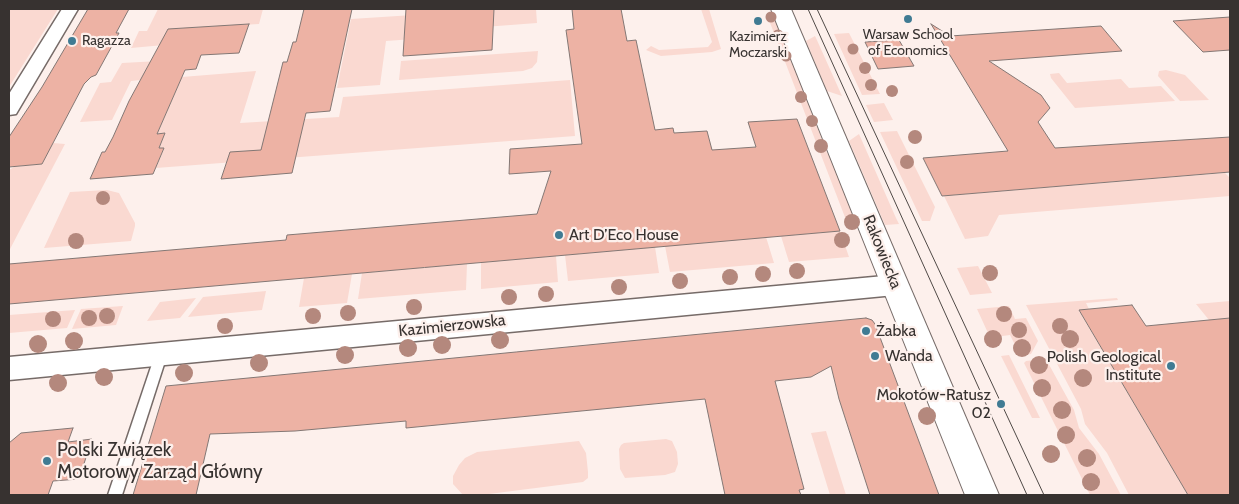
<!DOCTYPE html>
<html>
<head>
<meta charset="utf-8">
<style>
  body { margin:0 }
  #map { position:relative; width:1239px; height:504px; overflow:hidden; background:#fdf0ec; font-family:Cabin,sans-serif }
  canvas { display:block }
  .frame { position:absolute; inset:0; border:10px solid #373230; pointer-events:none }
</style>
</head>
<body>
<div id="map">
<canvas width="1239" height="504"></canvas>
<div class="frame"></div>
</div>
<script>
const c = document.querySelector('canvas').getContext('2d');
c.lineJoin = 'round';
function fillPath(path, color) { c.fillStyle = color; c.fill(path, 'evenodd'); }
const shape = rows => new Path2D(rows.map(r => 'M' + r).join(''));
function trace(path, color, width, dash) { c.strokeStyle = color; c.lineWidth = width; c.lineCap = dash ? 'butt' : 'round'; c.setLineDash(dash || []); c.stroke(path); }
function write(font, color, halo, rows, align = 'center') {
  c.font = font + ' Cabin,sans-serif'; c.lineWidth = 4.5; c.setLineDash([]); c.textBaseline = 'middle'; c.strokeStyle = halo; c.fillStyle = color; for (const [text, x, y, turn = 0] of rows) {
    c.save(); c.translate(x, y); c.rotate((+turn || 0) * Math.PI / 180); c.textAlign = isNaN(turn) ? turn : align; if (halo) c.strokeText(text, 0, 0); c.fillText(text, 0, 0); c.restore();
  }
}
fillPath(shape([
  [9,9,58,9,9,87],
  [158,9,263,9,259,24,172,29,164,45,131,48,139,31,147,31],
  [506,9,536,9,537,23,484,27,455,36,386,41,380,85,337,88,351,19],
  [701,9,709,9,721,49,712,52,661,56,646,50,651,46,659,50,708,47,712,42],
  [774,13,827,153,830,156,859,227,853,228,848,225,767,15],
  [849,33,880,94,862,95,834,34],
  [815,36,816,38,842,96,827,91,806,41],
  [538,51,537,62,532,68,523,71,399,80,401,61],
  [159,61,149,79,131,81,112,120,80,122,100,83,111,82,122,63],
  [1166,70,1185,75,1209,100,1180,101,1158,76,1159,71],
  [256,71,240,123,339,117,343,97,570,80,575,136,156,168,164,149,159,148,165,133,157,134,182,77],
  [1059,73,1067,83,1121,79,1129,88,1161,86,1175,101,1075,108,1051,78,1050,74],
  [884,103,893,120,874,122,866,105],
  [897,131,935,207,930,221,922,221,880,132],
  [859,134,896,218,899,224,885,225,849,141],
  [53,143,65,144,9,251,9,170,14,167,42,164],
  [1225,173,1230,178,1230,196,999,215,988,236,965,239,944,196],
  [107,190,119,193,135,223,135,226,131,241,44,248,70,192],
  [840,231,849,257,789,262,781,236],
  [766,237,774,263,670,272,665,246],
  [655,247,659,273,568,281,565,255],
  [556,256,558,282,481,289,481,263,483,262],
  [467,264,466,290,358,299,362,273],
  [978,266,992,293,970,295,957,268],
  [352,274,347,303,299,307,304,278],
  [266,291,262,310,188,317,203,297],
  [196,298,180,318,147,321,160,302],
  [1117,298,1118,300,1086,303,1089,309,1079,311,1188,495,1129,495,1107,453,1085,424,1081,409,1026,305],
  [1230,301,1230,318,1209,320,1196,304],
  [123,306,116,325,72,329,81,309],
  [1009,306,1015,319,1026,318,1038,341,1031,354,1022,355,1019,353,1010,335,995,337,988,333,977,309],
  [75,310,67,328,9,333,9,315],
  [1009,355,1040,418,1032,418,1001,356],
  [1043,359,1047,361,1074,410,1079,428,1099,454,1121,495,1090,495,1024,363,1026,361],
  [826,431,846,495,830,495,811,433],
  [666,439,672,441,677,452,678,464,675,472,665,475,625,478,620,469,619,449,621,445,624,443],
  [579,441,586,453,588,472,588,478,583,482,481,495,463,495,453,484,453,476,459,465,465,458,477,452]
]), '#fad9d1');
const building = shape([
  [88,9,129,9,116,33,119,33,96,75,91,77,84,84,42,164,9,167,9,137,42,87,88,9],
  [304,9,352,9,330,111,306,113,292,173,221,179,230,152,261,150,283,62,287,62,293,42,296,42,304,9],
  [406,9,494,9,492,50,403,56,406,9],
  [572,9,621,9,627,41,636,40,655,130,673,128,674,133,707,131,712,150,756,147,748,122,797,119,840,231,9,304,9,264,286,240,287,235,537,214,551,171,509,174,510,149,582,144,566,30,574,29,572,9],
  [1230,17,1230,50,1203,52,1173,21,1230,17],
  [249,24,239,53,201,55,196,69,185,70,157,134,165,133,159,148,164,148,153,174,90,179,102,152,105,152,113,137,129,101,168,29,249,24],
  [931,24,950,36,1101,26,1122,51,989,61,1041,95,1050,108,1038,122,1055,148,1230,137,1230,172,942,196,923,158,1008,151,931,24],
  [899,40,914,66,878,69,865,42,899,40],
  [1132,305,1146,326,1230,318,1230,495,1188,495,1079,310,1132,305],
  [866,318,872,320,875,324,939,495,870,495,839,399,831,366,811,377,775,381,804,489,799,490,801,495,725,495,705,399,406,428,406,421,295,431,210,434,196,495,133,495,166,386,866,318],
  [73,428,68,442,92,439,79,479,53,481,48,495,9,495,9,443,21,433,73,428]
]);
fillPath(building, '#edb2a4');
trace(building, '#837774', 1);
const service = shape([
  [161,349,165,351,167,355,122,495,108,495,155,355,157,351,161,349]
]);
const minor = shape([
  [62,9,78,9,16,114,9,115,9,94,62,9],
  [895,275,903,278,907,285,903,292,895,295,9,380,9,357,895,275]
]);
const tertiary = shape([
  [771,9,791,9,999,495,965,495,771,9]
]);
trace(service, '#766b68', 3);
trace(minor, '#766b68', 3);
trace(tertiary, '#766b68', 2);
fillPath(service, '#fff');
fillPath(minor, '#fff');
fillPath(tertiary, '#fff');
trace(shape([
  [808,9,1027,495],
  [817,9,1044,495]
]), '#4f4946', 1);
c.fillStyle = '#b4887d';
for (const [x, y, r] of [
  [771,17,5.5],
  [778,35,5.5],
  [853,49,5.5],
  [786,56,5.5],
  [865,68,6],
  [871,85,6],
  [892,91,6],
  [801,97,6],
  [812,121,6],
  [915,137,7],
  [821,146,7],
  [907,162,7],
  [103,198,7],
  [852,222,8],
  [842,240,8],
  [76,241,8],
  [797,271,8],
  [990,273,8],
  [763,274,8],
  [730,277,8],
  [680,281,8],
  [619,287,8],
  [546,294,8],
  [509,297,8],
  [414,307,8],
  [348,313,8],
  [1004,314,8],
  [107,316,8],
  [313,316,8],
  [89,318,8],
  [53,319,8],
  [225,326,8],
  [1060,326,8],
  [1019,330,8],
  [993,339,9],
  [1070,339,9],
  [500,340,9],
  [74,341,9],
  [38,344,9],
  [442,345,9],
  [408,348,9],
  [1022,348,9],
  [345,355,9],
  [259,363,9],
  [1039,365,9],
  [184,373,9],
  [104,377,9],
  [1083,378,9],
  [58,383,9],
  [1042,388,9],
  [1062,410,9],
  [927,416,9],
  [1066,435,9],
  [1051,454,9],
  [1087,458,9],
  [1091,482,9]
]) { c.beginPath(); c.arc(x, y, r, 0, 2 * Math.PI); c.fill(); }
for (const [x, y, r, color] of [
  [908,19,5,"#407b93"],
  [758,21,5,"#407b93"],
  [72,41,5,"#407b93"],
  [559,235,5,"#407b93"],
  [866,331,5,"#407b93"],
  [875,356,5,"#407b93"],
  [1171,366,5,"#407b93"],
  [1001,404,5,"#407b93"],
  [47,461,5,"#407b93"]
]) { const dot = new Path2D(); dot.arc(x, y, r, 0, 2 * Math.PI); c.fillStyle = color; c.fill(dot); trace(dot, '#fdf0ec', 2); }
write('14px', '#373230', '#fdf0ec', [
  ["Warsaw School",908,35],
  ["of Economics",908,51],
  ["Kazimierz",758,37],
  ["Moczarski",758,53],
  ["Ragazza",82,41,"left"]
]);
write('16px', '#373230', '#fdf0ec', [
  ["Art D’Eco House",569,235],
  ["Żabka",876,331],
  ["Wanda",885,356],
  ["Polish Geological",1161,357,"right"],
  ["Institute",1161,375,"right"],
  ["Mokotów-Ratusz",991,395,"right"],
  ["02",991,413,"right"]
], 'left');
write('16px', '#373230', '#fdf0ec', [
  ["Rakowiecka",882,252,68],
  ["Kazimierzowska",452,326,-6]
]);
write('19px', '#373230', '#fdf0ec', [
  ["Polski Związek",57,450],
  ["Motorowy Zarząd Główny",57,472]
], 'left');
</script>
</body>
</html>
